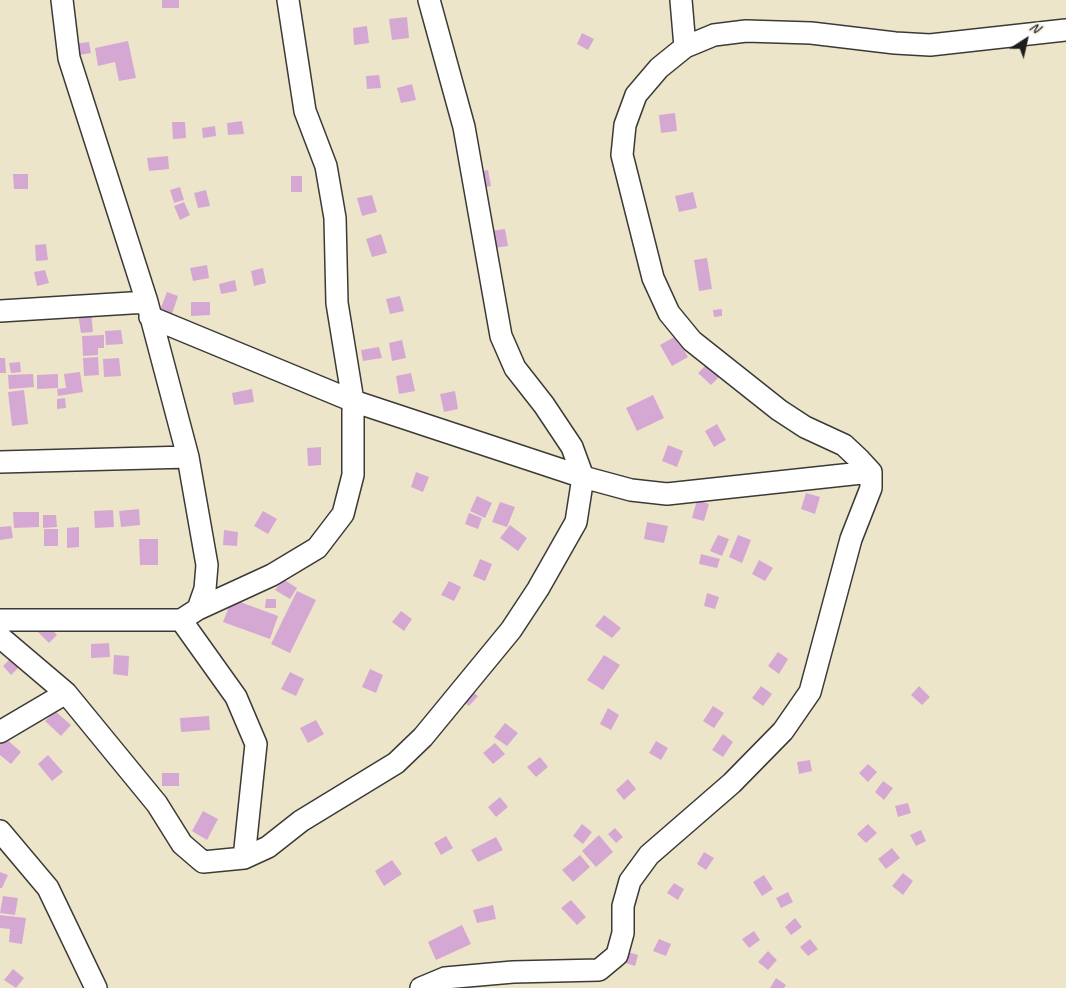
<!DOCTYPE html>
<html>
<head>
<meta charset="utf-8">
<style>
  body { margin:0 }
  #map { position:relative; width:1066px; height:988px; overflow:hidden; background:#ede5c9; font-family:Caveat,sans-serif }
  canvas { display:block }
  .north { position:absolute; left:1001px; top:15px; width:50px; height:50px; -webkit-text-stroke:4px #f7f3e8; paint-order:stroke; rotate:35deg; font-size:14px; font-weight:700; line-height:20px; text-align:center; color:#1c1c1c }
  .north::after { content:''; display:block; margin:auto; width:18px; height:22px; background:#1c1c1c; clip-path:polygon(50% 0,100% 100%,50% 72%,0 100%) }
</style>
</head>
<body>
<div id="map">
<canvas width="1066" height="988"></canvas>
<div class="north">N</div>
</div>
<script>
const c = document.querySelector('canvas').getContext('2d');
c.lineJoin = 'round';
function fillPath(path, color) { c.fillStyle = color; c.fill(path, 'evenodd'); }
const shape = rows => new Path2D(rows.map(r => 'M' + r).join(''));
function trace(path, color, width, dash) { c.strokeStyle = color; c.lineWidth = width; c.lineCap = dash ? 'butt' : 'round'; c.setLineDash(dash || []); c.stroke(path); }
fillPath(shape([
  [162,0,179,0,179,8,162,8],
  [407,17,409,38,392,40,389,19],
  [367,26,369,43,354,45,353,28],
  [582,33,594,39,588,50,577,44],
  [128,41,136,78,119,81,115,62,98,66,95,48],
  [89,42,91,53,74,56,72,44],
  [379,75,381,88,367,89,366,76],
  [412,84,416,100,401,103,397,88],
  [675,113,677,131,661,133,659,115],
  [242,121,244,134,228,135,227,123],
  [172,122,185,122,186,138,173,139],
  [215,126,216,136,203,138,202,128],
  [168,156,169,169,149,171,147,158],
  [488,170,491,186,481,188,478,172],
  [13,174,28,174,28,189,14,189],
  [291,176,302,176,302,192,291,192],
  [180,187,184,200,174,203,170,190],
  [206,190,210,206,198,208,194,193],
  [693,192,697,208,679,212,675,196],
  [372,195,377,212,362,216,357,198],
  [184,202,190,215,180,220,174,206],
  [505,229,508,246,494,248,491,231],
  [381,234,387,253,372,257,366,239],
  [46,244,48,260,36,261,35,245],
  [707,258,712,289,699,291,694,260],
  [207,265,209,278,193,281,190,268],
  [263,268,266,283,254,286,251,271],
  [45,270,49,283,37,286,34,272],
  [235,280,237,291,221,294,219,284],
  [167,292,178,296,172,314,160,310],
  [400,296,404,311,390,314,386,299],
  [191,302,210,302,210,315,191,316],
  [722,309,722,316,714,317,713,310],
  [91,312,93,332,81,333,78,314],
  [121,330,123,344,106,345,105,331],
  [104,335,104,348,98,348,98,355,83,356,82,336],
  [676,336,688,357,672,366,660,345],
  [402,340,406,358,392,361,389,343],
  [379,347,382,358,363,361,361,350],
  [98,357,99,375,84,376,83,358],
  [0,358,5,358,6,373,0,373],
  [119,358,121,376,104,377,103,359],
  [20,362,21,372,11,373,9,363],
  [707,364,720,376,711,385,698,373],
  [80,372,83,392,58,396,57,389,66,388,64,374],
  [411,373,415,391,399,394,396,376],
  [33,374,34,387,9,389,8,375],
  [58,374,58,388,37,389,37,375],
  [252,389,254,402,234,405,232,393],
  [24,390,28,424,12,426,8,392],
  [455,391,458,409,444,412,440,394],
  [653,395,664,418,637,431,626,408],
  [65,398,66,408,57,409,57,399],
  [717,424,726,440,714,447,705,431],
  [668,445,683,451,677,467,662,461],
  [321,447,321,465,308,466,307,448],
  [416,472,429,477,423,492,411,487],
  [806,493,820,497,815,514,801,509],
  [477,496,492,503,485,518,470,511],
  [697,500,709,504,704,521,692,518],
  [500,502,515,507,507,527,492,522],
  [139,509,140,525,121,527,119,511],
  [113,510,114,527,95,528,94,511],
  [263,511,277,519,268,534,254,526],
  [13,512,39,512,39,527,14,528],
  [469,513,482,518,478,529,465,524],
  [43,515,56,515,57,527,43,528],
  [647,522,668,526,664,543,644,539],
  [510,525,527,538,518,551,500,538],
  [11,526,13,538,0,540,0,527],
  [79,527,79,547,67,548,67,528],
  [44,529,58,529,58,546,44,546],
  [224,530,238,532,237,546,223,545],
  [718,535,729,539,722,556,710,551],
  [738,535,751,540,742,563,729,557],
  [139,539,158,539,158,565,140,565],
  [701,554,720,559,717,568,699,564],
  [480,559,492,564,485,581,473,576],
  [759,560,773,568,765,581,752,574],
  [283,579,297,588,290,599,275,590],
  [449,581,461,587,454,601,441,595],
  [297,591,316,600,290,653,271,644],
  [707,593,719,597,715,609,704,606],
  [232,599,278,616,270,639,223,622],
  [266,599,276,599,276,608,265,608],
  [401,611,412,619,404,631,392,622],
  [604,615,621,628,612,638,595,626],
  [44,621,57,635,49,643,36,630],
  [109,643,110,657,91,658,91,644],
  [778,652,788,659,779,674,768,666],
  [16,653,24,662,11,675,3,666],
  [114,655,129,656,128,676,113,674],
  [604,655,620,665,603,690,587,680],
  [370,669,383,675,376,693,362,687],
  [290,672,304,679,296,696,281,689],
  [761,686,772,694,763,706,752,698],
  [919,686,930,697,922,705,911,695],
  [467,687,478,696,469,706,458,697],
  [713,706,724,713,714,728,703,721],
  [608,708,619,715,611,730,600,724],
  [55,711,71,725,61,736,45,721],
  [209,716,210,730,181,732,180,718],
  [316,720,324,734,308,743,300,728],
  [505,723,518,733,507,746,494,737],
  [723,734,733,742,723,757,712,750],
  [5,738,21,752,11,764,0,755,0,745],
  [656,741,668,748,661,760,649,753],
  [495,743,505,754,493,764,483,753],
  [48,755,63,772,52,781,38,764],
  [540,757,548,767,536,777,527,767],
  [810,760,812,771,799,774,797,762],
  [868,764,877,772,868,782,859,773],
  [162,773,179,773,179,786,162,786],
  [628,779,636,789,624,800,616,790],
  [883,781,893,788,884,800,875,792],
  [500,797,508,807,496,817,488,807],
  [908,803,911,813,898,817,895,806],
  [203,811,218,819,207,840,192,831],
  [582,824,592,832,583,844,573,836],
  [868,824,877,833,866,843,857,834],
  [615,828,623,837,616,843,608,834],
  [921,830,926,841,916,846,910,835],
  [599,835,613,852,596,867,582,851],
  [446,836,453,848,441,855,434,843],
  [496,837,503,850,478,862,471,850],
  [892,848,900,858,886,869,878,859],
  [704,852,714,858,706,870,697,864],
  [580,855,590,867,573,882,562,870],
  [392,860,402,874,384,886,375,871],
  [0,872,8,875,2,888,0,888],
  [903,873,913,881,903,895,892,886],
  [764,875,773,889,762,896,753,882],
  [674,883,684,889,678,900,667,893],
  [788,892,793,902,781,908,776,898],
  [3,896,18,898,15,915,0,913],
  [571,900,586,917,577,925,561,908],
  [493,905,496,919,477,923,473,910],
  [0,915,26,918,22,944,9,942,10,929,0,928],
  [795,918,802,927,791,935,785,927],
  [462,925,471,944,436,960,428,942],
  [754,931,760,940,749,948,742,939],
  [659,939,671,944,666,956,653,951],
  [810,939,818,949,808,956,800,947],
  [625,951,638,955,635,966,623,962],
  [768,951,777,960,768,970,758,962],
  [13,969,24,978,16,988,4,980],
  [776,978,786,985,784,988,770,988]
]), '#d5a8d3');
const minor = shape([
  [681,0,685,47],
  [0,311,147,302],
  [150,317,353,401,583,477,631,490,667,494,871,472],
  [0,462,188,457],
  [198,609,272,575,317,548,343,514,353,475,353,401,337,303,335,218,326,166,305,111,288,0],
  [0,620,181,620,198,609,205,589,207,565,188,457,147,302,69,58,62,0],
  [181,620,236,697,256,744,244,858],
  [0,637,66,693,157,804,182,844,203,862,244,858,268,847,301,821,396,763,423,737,511,630,538,589,576,522,583,477,572,447,544,405,515,368,501,336,464,127,429,0],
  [0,732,66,693],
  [0,831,48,888,96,988],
  [421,988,445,978,513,972,599,970,617,955,623,933,623,906,630,881,649,855,732,783,783,731,810,692,851,539,871,488,871,472,860,460,844,445,805,427,779,410,692,341,669,313,653,278,622,155,625,125,636,95,659,68,685,47,714,35,746,31,811,33,895,43,930,45,1066,30]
]);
trace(minor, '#3b3a36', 24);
trace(minor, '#fff', 21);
</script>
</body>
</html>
